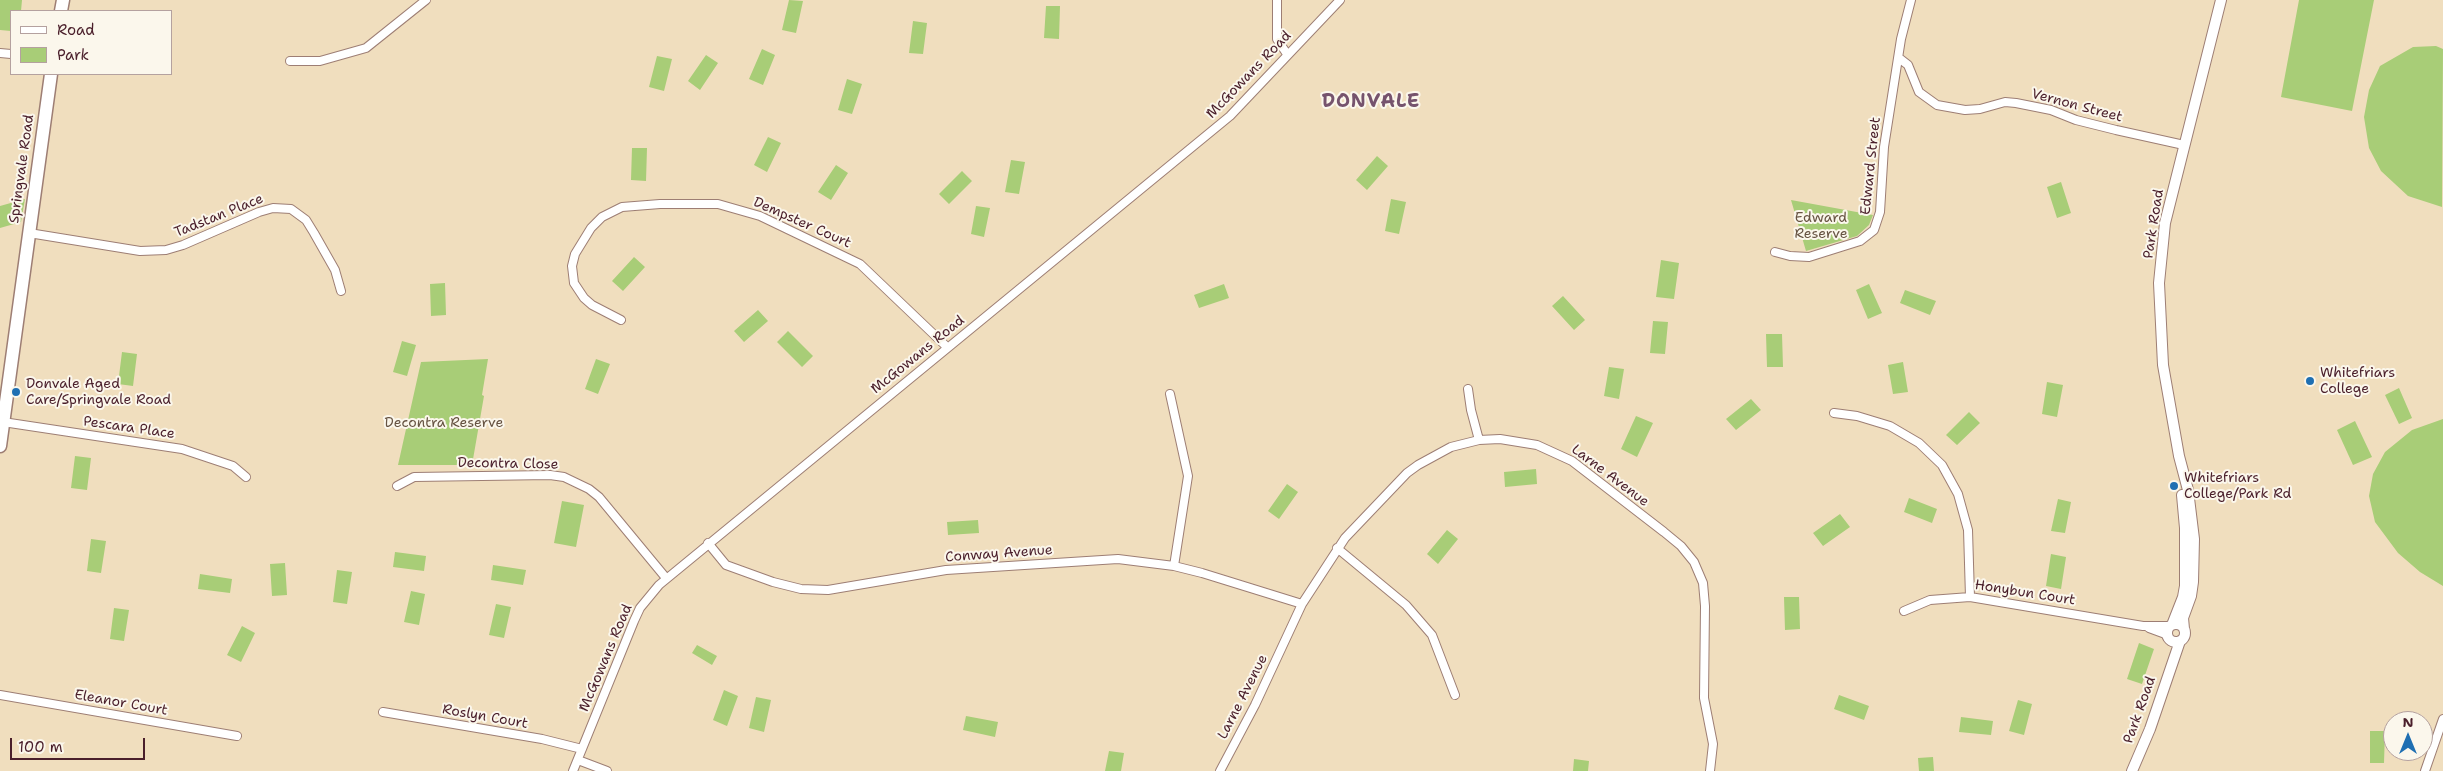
<!DOCTYPE html>
<html>
<head>
<meta charset="utf-8">
<style>
  body { margin:0 }
  #map { position:relative; width:2443px; height:771px; overflow:hidden; background:#f0debe; font-family:"Shantell Sans",sans-serif }
  canvas { display:block }
  .legend { position:absolute; left:10px; top:10px; width:162px; height:65px; box-sizing:border-box; background:#fbf7ec; border:1px solid #b4a19f; margin:0; padding:6px 9px; list-style:none; font-size:15px; color:#4a1f2b }
  .legend li { display:flex; align-items:center; gap:10px; height:25px }
  .legend b { width:25px; border:1px solid #b4a19f }
  .north { position:absolute; left:2383px; top:711px; width:50px; height:50px; box-sizing:border-box; background:#fbf7ec; border:1px solid #b4a19f; border-radius:50%; rotate:0deg; font-size:14px; font-weight:700; line-height:20px; text-align:center; color:#4a1f2b }
  .north::after { content:''; display:block; margin:auto; width:18px; height:22px; background:#1f6fb2; clip-path:polygon(50% 0,100% 100%,50% 72%,0 100%) }
  .scale { position:absolute; left:10px; top:738px; width:135px; height:22px; box-sizing:border-box; border:2px solid #4a1f2b; border-top:0; padding-left:6px; font-size:15px; line-height:18px; white-space:nowrap; color:#4a1f2b; -webkit-text-stroke:4px #fbf7ec; paint-order:stroke }
</style>
</head>
<body>
<div id="map">
<canvas width="2443" height="771"></canvas>
<ul class="legend">
<li><b style="height:6px;background:#fff"></b>Road</li>
<li><b style="height:14px;background:#a8cd77"></b>Park</li>
</ul>
<div class="north">N</div>
<div class="scale">100 m</div>
</div>
<script>
const c = document.querySelector('canvas').getContext('2d');
c.lineJoin = 'round';
function fillPath(path, color) { c.fillStyle = color; c.fill(path, 'evenodd'); }
const shape = rows => new Path2D(rows.map(r => 'M' + r).join(''));
function trace(path, color, width, dash) { c.strokeStyle = color; c.lineWidth = width; c.lineCap = dash ? 'butt' : 'round'; c.setLineDash(dash || []); c.stroke(path); }
function write(font, color, halo, rows, align = 'center') {
  c.font = font + ' "Shantell Sans",sans-serif'; c.lineWidth = 4; c.setLineDash([]); c.textBaseline = 'middle'; c.strokeStyle = halo; c.fillStyle = color; for (const [text, x, y, turn = 0] of rows) {
    c.save(); c.translate(x, y); c.rotate((+turn || 0) * Math.PI / 180); c.textAlign = isNaN(turn) ? turn : align; if (halo) c.strokeText(text, 0, 0); c.fillText(text, 0, 0); c.restore();
  }
}
fillPath(shape([
  [0,0,22,0,21,11,11,11,11,31,0,30],
  [789,0,803,1,796,33,782,30],
  [2299,0,2374,0,2352,111,2281,97],
  [1046,6,1060,6,1059,39,1044,38],
  [913,21,927,23,923,54,909,53],
  [2436,46,2443,49,2442,207,2408,196,2381,171,2369,148,2364,117,2369,90,2380,66,2413,47],
  [762,49,775,55,763,85,749,79],
  [706,55,718,63,700,90,688,81],
  [657,56,672,59,664,91,649,87],
  [847,79,862,84,852,114,838,110],
  [768,137,781,143,767,172,754,165],
  [632,148,647,148,646,181,631,180],
  [1377,156,1388,166,1367,190,1356,180],
  [1011,160,1025,162,1019,194,1005,192],
  [836,165,848,173,831,200,818,192],
  [962,171,972,181,949,204,939,194],
  [2061,182,2071,213,2057,218,2047,187],
  [25,199,21,222,0,228,0,206],
  [1391,199,1406,202,1399,234,1385,231],
  [1791,200,1873,215,1869,225,1857,236,1806,251],
  [976,206,990,208,984,237,971,234],
  [634,257,645,267,623,291,612,281],
  [1661,260,1679,263,1674,299,1656,297],
  [445,283,446,315,431,316,430,284],
  [1224,284,1229,298,1199,308,1194,295],
  [1869,284,1882,313,1868,319,1856,290],
  [1905,290,1936,301,1930,315,1900,303],
  [1563,296,1585,320,1574,330,1552,306],
  [758,310,768,321,744,342,734,331],
  [1653,321,1668,322,1665,354,1650,353],
  [788,331,813,356,802,367,777,342],
  [1766,334,1782,334,1783,367,1767,367],
  [402,341,416,345,407,376,393,372],
  [122,352,137,354,133,386,118,384],
  [488,359,482,395,484,396,472,465,398,465,421,362],
  [596,359,610,364,598,394,585,389],
  [1903,362,1908,392,1893,394,1888,365],
  [1609,367,1624,369,1619,399,1604,396],
  [2047,382,2063,385,2057,417,2042,414],
  [2399,388,2412,418,2399,424,2385,395],
  [1751,399,1761,410,1736,430,1726,419],
  [1969,412,1980,423,1957,445,1946,435],
  [1636,416,1653,423,1637,457,1621,449],
  [2443,419,2443,586,2420,572,2398,553,2375,522,2369,496,2373,474,2385,452,2412,430],
  [2355,421,2372,457,2353,465,2337,430],
  [75,456,91,458,87,490,71,488],
  [1536,469,1537,484,1505,487,1504,472],
  [1287,484,1298,492,1279,519,1268,511],
  [1909,498,1937,509,1932,523,1904,512],
  [2058,499,2071,502,2065,533,2051,531],
  [562,501,584,505,576,547,554,543],
  [1840,514,1850,527,1823,546,1813,533],
  [978,520,979,533,948,535,947,522],
  [1447,530,1458,539,1438,564,1427,554],
  [91,539,106,541,101,573,87,571],
  [395,552,426,556,424,571,393,567],
  [2051,554,2066,557,2061,589,2046,586],
  [285,563,287,595,272,596,270,564],
  [493,565,526,570,523,585,491,580],
  [337,570,352,572,347,604,333,602],
  [200,574,232,579,230,593,198,589],
  [411,591,425,594,419,625,404,622],
  [1784,597,1799,597,1800,629,1785,630],
  [496,604,511,607,504,638,489,635],
  [114,608,129,610,124,641,110,639],
  [242,626,255,633,241,662,227,655],
  [2139,643,2154,649,2142,684,2127,679],
  [697,645,717,656,712,665,692,653],
  [724,690,738,696,727,726,713,720],
  [1839,695,1869,706,1864,720,1834,709],
  [756,697,771,700,764,732,749,728],
  [2018,700,2032,704,2024,735,2009,731],
  [966,716,998,722,995,737,963,730],
  [1961,717,1993,721,1991,735,1959,732],
  [2370,731,2385,731,2384,763,2370,763],
  [1109,751,1124,753,1121,771,1105,771],
  [1933,757,1934,771,1919,771,1918,758],
  [1574,759,1589,761,1588,771,1573,771]
]), '#a8cd77');
const minor = shape([
  [1277,0,1277,39,1287,54],
  [0,53,11,54],
  [1899,58,1908,65,1919,92,1937,105,1965,110,1980,109,2005,102,2016,103,2051,110,2076,120,2116,130,2184,145],
  [290,61,320,61,366,48,426,0],
  [29,233,140,251,166,250,183,245,259,212,273,208,291,209,306,220,314,233,335,270,341,291],
  [1775,252,1790,256,1809,257,1860,241,1874,230,1880,212,1884,147,1890,109,1901,39,1911,0],
  [621,320,592,305,584,298,574,283,572,266,575,254,591,228,602,217,622,207,660,204,718,204,760,216,860,264,947,347],
  [1468,389,1471,410,1479,440],
  [1170,394,1188,476,1174,566],
  [1834,413,1857,416,1890,426,1919,443,1942,465,1958,494,1968,530,1970,597],
  [3,422,182,449,233,466,246,477],
  [397,486,414,477,550,475,564,477,589,489,599,497,666,578],
  [708,543,726,565,773,582,801,589,828,590,946,570,1118,559,1174,566,1202,573,1302,604],
  [1337,548,1406,605,1432,635,1455,695],
  [1904,611,1930,600,1970,597,2143,626,2170,626],
  [2149,628,2168,635],
  [0,695,237,736],
  [383,712,542,739,582,749],
  [578,760,607,771],
  [573,771,634,621,640,608,659,585,1230,116,1340,0],
  [1220,771,1255,705,1302,604,1345,538,1407,473,1418,465,1451,447,1479,440,1500,439,1537,445,1572,461,1664,532,1681,546,1694,562,1703,583,1705,606,1704,698,1713,744,1710,771],
  [2425,771,2443,719]
]);
const tertiary = shape([
  '2167 633a9 9 0 1 1 18 0a9 9 0 1 1-18 0Z',
  [2172,625,2183,597,2185,586,2185,528,2182,495],
  [2184,629,2183,618,2191,596,2193,582,2194,539,2188,490,2179,456,2163,365,2159,283,2165,223,2221,0],
  [2132,771,2150,729,2180,641]
]);
const primary = shape([
  [61,11,63,0],
  [0,446,51,74]
]);
trace(minor, '#9d7e74', 10);
trace(tertiary, '#9d7e74', 12);
trace(primary, '#9d7e74', 15);
trace(minor, '#fff', 8);
trace(tertiary, '#fff', 10);
trace(primary, '#fff', 12);
for (const [x, y, r, color] of [
  [2310,381,5,"#1f6fb2"],
  [16,392,5,"#1f6fb2"],
  [2174,486,5,"#1f6fb2"]
]) { const dot = new Path2D(); dot.arc(x, y, r, 0, 2 * Math.PI); c.fillStyle = color; c.fill(dot); trace(dot, '#fbf7ec', 2); }
write('14px', '#4a1f2b', '#fbf7ec', [
  ["McGowans Road",1249,75,-46],
  ["Vernon Street",2077,106,15],
  ["Edward Street",1871,166,-84],
  ["Springvale Road",22,169,-82],
  ["Tadstan Place",219,216,-22],
  ["Dempster Court",802,223,24],
  ["Park Road",2154,224,-81],
  ["McGowans Road",918,355,-39],
  ["Pescara Place",129,428,8],
  ["Decontra Close",508,464,1],
  ["Larne Avenue",1610,476,37],
  ["Conway Avenue",999,554,-4],
  ["Honybun Court",2025,593,9],
  ["McGowans Road",606,658,-67],
  ["Larne Avenue",1243,697,-63],
  ["Eleanor Court",121,703,10],
  ["Park Road",2140,710,-70],
  ["Roslyn Court",485,717,10]
]);
write('14px', '#665342', '#fbf7ec', [
  ["Edward",1821,218],
  ["Reserve",1821,234],
  ["Decontra Reserve",444,423]
]);
write('14px', '#4a1f2b', '#fbf7ec', [
  ["Whitefriars",2320,373],
  ["College",2320,389],
  ["Donvale Aged",26,384],
  ["Care/Springvale Road",26,400],
  ["Whitefriars",2184,478],
  ["College/Park Rd",2184,494]
], 'left');
c.letterSpacing = '1px';
write('bold 19px', '#76536d', '#fbf7ec', [
  ["DONVALE",1371,102]
]);
c.letterSpacing = '0px';
</script>
</body>
</html>
